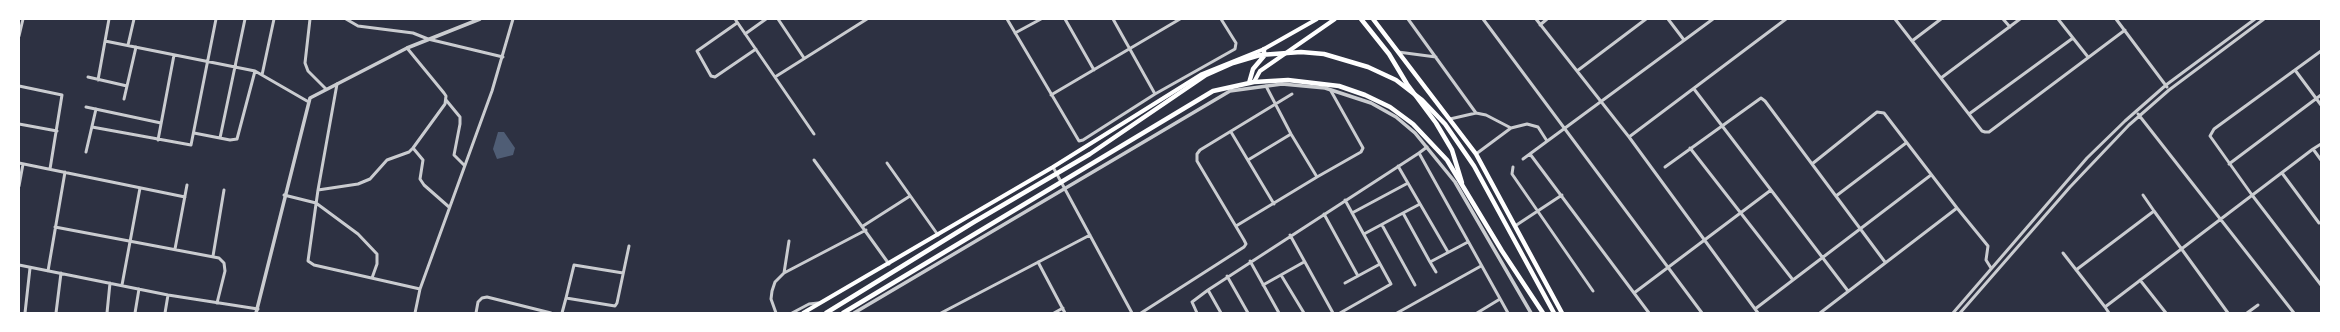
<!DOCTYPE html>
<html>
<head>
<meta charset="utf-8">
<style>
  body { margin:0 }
  #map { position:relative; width:2340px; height:332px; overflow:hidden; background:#2d3142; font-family:Inter,sans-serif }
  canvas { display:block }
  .frame { position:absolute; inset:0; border:20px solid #fff; pointer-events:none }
</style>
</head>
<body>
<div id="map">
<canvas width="2340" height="332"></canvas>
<div class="frame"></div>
</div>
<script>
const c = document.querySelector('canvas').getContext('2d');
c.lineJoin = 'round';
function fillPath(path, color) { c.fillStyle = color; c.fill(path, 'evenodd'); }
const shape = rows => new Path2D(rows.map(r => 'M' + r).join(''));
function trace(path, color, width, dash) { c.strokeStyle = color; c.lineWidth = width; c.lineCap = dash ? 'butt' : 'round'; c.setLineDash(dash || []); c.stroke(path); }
fillPath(shape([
  [498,132,504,132,515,148,513,155,497,159,493,149]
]), '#4f5d75');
trace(shape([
  [310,19,305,63,308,71,326,89],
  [346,19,358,26,413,33,428,39,503,57],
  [735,19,814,134],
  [778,19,804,58],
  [1007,19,1079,141,1083,140,1155,94,1235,49,1236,43,1221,19],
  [1065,19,1094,70],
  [1113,19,1155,94],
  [1408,19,1476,113],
  [1483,19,1702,313],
  [1536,19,1629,137,1758,313],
  [1668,19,1684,40],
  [1895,19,1982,131,1985,132,1989,132,2125,30],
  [2003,19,2010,27],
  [2058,19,2088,57],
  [2116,19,2167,87],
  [737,23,697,51,711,76,715,77,756,49],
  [1540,25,1547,19],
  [1015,33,1041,19],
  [745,34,766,19],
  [19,36,23,19],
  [105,41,255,71,307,101],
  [1912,41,1941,19],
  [128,45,134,19],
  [2321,51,2214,129,2210,136,2252,195,2321,285],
  [1398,52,1436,57],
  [2295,70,2321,105],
  [1577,71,1646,19],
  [262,75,274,19],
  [88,77,127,86],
  [775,77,867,19],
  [1941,78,2020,19],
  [98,80,109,19],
  [337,84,318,190,308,261,314,265,420,289],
  [19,86,62,95,50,169],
  [1694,89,1848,291],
  [1051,95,1180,19],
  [124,99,136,47],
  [446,100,460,117,460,124,454,155,464,165],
  [86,107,161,123],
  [1969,114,2073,38],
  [2138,114,2294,313],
  [1450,119,1476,113,1486,115,1511,128],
  [19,124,57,131],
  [92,127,191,145,216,19],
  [1231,132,1274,204],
  [194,133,230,140,237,139,255,71],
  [1629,137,1786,19],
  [220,138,245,19],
  [158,140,174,55],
  [2321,144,2313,149,2321,160],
  [413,148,423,160,420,179,424,185,449,207],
  [1690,148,1793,280,1931,175],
  [86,152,96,109],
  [1419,153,1427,147],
  [1476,154,1511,128,1527,124,1538,127,1547,141],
  [1530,154,1634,293,1771,190],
  [1523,159,1713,19],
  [814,160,889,264],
  [1248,160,1291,134],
  [19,163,185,197],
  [887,163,938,235],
  [1812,164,1885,262],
  [2229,164,2321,95],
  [1398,166,1448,252],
  [1053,167,1132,313],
  [1513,167,1512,174,1593,291],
  [1665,167,1761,98,1765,101,1812,164,1877,112,1884,113,1957,208,1820,313],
  [2282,173,2319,223],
  [1317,177,1361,152,1363,148,1331,91],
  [19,186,23,164],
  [318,190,358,184,370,179,387,160,409,152,413,148,445,104,446,96,444,93,407,48],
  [284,195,316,203,358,234,377,254,377,264,372,278],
  [2143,195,2154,211],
  [1836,196,1906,143],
  [1957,208,1988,246,1986,260,1991,268],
  [1352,213,1408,183],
  [1403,213,1420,204],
  [1324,214,1358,276],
  [1382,225,1415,285],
  [863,226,910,196],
  [1236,226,1317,177,1291,134,1266,86],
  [1515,226,1562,195],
  [55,227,219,258,224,263,225,271,217,303],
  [1364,234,1403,213,1430,262,1468,242],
  [1290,235,1333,313],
  [175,249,187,185],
  [2063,253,2105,307,2313,149],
  [213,256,224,190],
  [1250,261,1279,313],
  [1038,262,1065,313],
  [1430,262,1436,272],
  [19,265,168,295,258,309],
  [2076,270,2154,211,2228,313],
  [48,271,65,172],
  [784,273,866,230],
  [1281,275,1304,313],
  [1227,276,1248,313],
  [2140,280,2166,313],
  [1345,283,1380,264],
  [122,285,140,188],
  [1263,285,1304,262],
  [1634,293,1649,313],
  [566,298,574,265,623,273],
  [2105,307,2109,313],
  [1755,309,1793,280],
  [25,313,30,268],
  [56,313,61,273],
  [107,313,110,283],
  [135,313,139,289],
  [165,313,168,295],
  [415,313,420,289,492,91,513,19],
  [476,313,478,302,482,298,487,297,551,313],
  [562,313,566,298,615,306,617,303,629,246],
  [776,313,771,299,772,291,775,282,784,273,789,241],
  [792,313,809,304,818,303],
  [941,313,1090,235],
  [1054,313,1063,308],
  [1141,313,1244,247,1246,244,1244,240,1197,161,1197,154,1200,150,1292,94],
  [1197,313,1192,302,1208,290],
  [1221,313,1208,290,1419,153,1508,313],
  [1340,313,1391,284,1345,200],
  [1397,313,1481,266],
  [1477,313,1500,299],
  [1953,313,2087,158,2125,121,2166,85,2255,19],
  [1960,313,2070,187,2129,125,2169,90,2264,19],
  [2247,313,2258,305]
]), '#caccd0', 3);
trace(shape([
  [256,313,310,98,407,48,480,19],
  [854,313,1230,91,1282,84,1325,88,1371,103,1396,117,1415,133,1455,182,1531,313]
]), '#caccd0', 3.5);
trace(shape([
  [1254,82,1260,71,1335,19],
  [803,313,1053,167,1202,74,1264,49,1317,19]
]), '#fff', 4);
trace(shape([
  [1361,19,1389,54,1407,84,1436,123,1452,150,1462,183],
  [1373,19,1476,154,1562,313]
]), '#fff', 4.5);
trace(shape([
  [1249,83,1253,69,1264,56,1264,49],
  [826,313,974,222,1090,154,1206,75,1233,63,1260,55,1301,52,1324,54,1368,67,1396,80,1422,100,1445,124,1474,166,1554,313],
  [843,313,1213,91,1254,82,1288,80,1339,86,1365,95,1390,107,1413,124,1447,160,1502,251,1543,313]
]), '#fff', 4.5);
</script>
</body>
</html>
